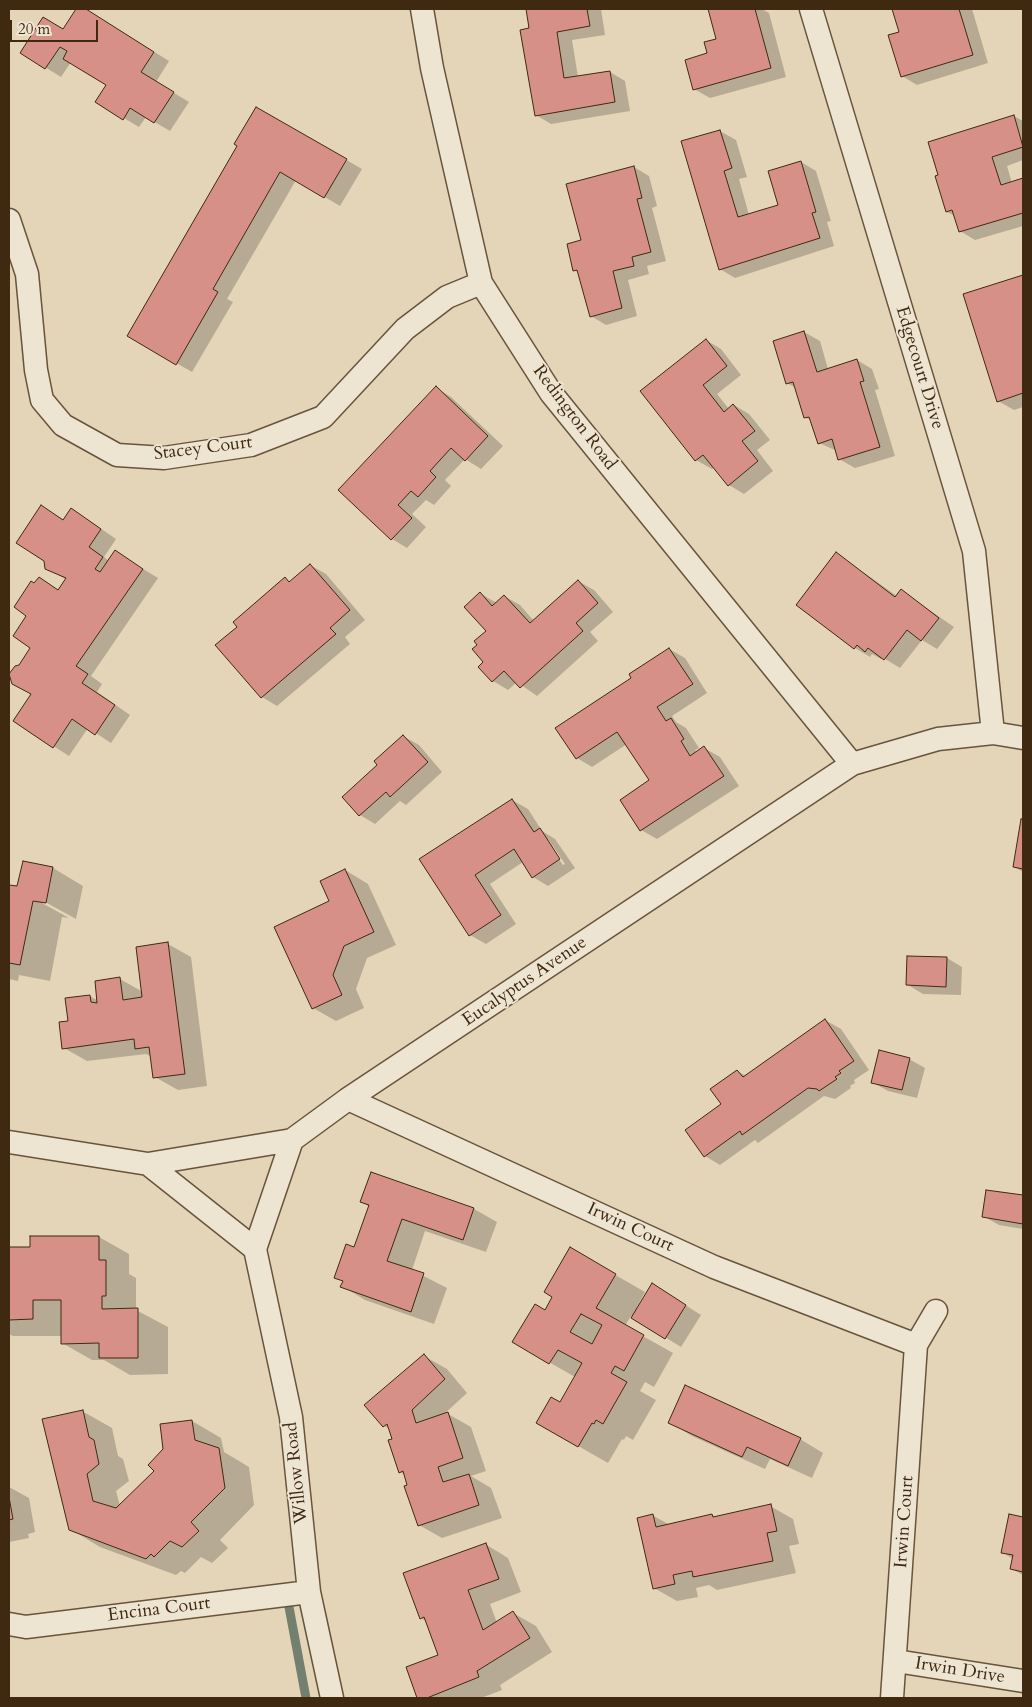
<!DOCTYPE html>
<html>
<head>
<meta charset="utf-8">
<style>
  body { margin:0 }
  #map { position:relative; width:1032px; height:1707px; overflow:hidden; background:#e4d5b9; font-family:Cardo,serif }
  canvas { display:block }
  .frame { position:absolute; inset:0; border:10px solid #3f2911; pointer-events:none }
  .scale { position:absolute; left:10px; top:20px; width:88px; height:22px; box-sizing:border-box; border:2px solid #3f2911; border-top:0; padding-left:6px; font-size:15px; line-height:18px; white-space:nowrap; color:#3f2911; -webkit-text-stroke:4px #ede4d2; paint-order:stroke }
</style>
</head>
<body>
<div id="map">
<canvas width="1032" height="1707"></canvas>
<div class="frame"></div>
<div class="scale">20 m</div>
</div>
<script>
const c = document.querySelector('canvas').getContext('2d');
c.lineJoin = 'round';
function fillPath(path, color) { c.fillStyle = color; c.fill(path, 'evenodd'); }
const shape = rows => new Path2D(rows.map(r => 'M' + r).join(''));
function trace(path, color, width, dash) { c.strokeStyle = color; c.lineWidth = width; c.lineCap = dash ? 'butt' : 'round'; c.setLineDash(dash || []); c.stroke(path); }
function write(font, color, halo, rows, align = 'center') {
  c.font = font + ' Cardo,serif'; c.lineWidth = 4; c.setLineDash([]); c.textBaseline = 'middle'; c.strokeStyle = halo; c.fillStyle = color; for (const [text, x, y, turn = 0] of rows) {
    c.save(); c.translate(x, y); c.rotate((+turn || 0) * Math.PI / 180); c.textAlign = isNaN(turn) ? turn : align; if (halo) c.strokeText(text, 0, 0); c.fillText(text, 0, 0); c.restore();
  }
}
fillPath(shape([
  [78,9,84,9,95,15,169,61,156,82,189,102,170,131,146,117,139,127,97,102,108,85,71,62,61,77,22,53,64,30],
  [527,9,601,9,605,35,572,40,578,77,610,72,625,81,630,111,551,124,536,115],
  [709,9,762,9,769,13,786,77,710,98,694,89,718,40],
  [893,9,972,9,988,63,917,85,902,76,900,33],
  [256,108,362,169,340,206,296,180,227,299,233,302,192,372,129,336,239,146],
  [1014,116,1023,121,1023,160,1007,166,1012,183,1023,179,1023,226,975,240,960,231,955,216,947,212,936,177],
  [720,131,736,140,747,177,739,179,749,215,780,206,801,162,816,171,831,221,827,222,834,246,735,278,720,269],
  [634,167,649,176,657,206,652,208,666,261,647,266,649,274,628,280,637,316,606,325,591,316,579,273,574,270,583,241],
  [1023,276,1023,407,1014,410,998,401,965,295],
  [804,332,820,341,828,369,857,360,872,369,879,389,875,390,895,456,855,468,839,459,837,451,819,443,812,421,805,417,796,388,787,383],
  [706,340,721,349,741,375,717,394,729,409,734,405,749,414,770,440,757,450,773,471,744,494,729,485,714,467,712,469,696,460],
  [436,388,451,397,503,446,481,469,465,459,445,480,451,486,434,505,426,500,412,514,426,527,407,548,392,539,340,490],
  [42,507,64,520,87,519,116,539,104,557,109,561,115,552,158,578,91,676,102,684,97,692,130,715,111,743,88,728,69,756,14,721,32,694,20,666,32,648,28,615,35,585,39,578,59,590,67,580,46,568],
  [837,554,897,596,902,591,954,627,937,649,922,640,900,668,882,657,881,659,872,654,870,657,855,648],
  [310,565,326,574,365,620,345,637,350,644,277,706,262,697,238,627,285,579,291,582],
  [578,581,594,590,613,612,590,632,598,641,537,696,517,682,508,690,493,681,485,662,487,631,481,594,497,603,504,596,520,605,534,621],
  [669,649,685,658,707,693,672,716,676,722,686,728,699,748,695,750,697,753,704,748,720,757,739,786,657,839,641,830,651,781,627,744,592,767,577,758,633,678],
  [403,736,419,745,442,772,406,805,400,801,375,824,360,815,379,766],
  [512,800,528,809,542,831,555,839,575,868,548,886,533,877,523,862,490,884,516,924,486,944,470,935,421,859],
  [545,839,548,839,565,864,563,865],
  [1022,820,1023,821,1023,872,1014,867],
  [24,862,53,868,83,886,76,919,47,903,42,903,69,918,62,917,50,981,19,975,18,981,9,979,9,886,18,888],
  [345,870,368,884,396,945,367,958,356,989,364,1008,336,1021,313,1008,331,901],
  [168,944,191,957,207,1086,178,1090,155,1077,152,1057,146,1054,87,1061,64,1048,70,1022,90,996,98,1001,120,979,143,992],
  [947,958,962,967,961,995,923,994,908,985],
  [825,1020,841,1029,869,1070,854,1080,855,1083,850,1086,851,1088,835,1099,824,1096,758,1143,755,1140,720,1165,705,1156,723,1105,737,1071,746,1076],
  [909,1059,925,1068,917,1098,888,1091,872,1082],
  [372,1173,474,1209,497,1222,486,1252,425,1231,412,1270,447,1288,434,1324,365,1300,342,1286,344,1282,335,1277,355,1248,370,1207,361,1202],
  [987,1191,1023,1196,1023,1229,999,1225,983,1216],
  [99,1237,129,1254,129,1274,136,1278,136,1310,168,1327,168,1374,130,1375,104,1360,92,1360,62,1343,62,1336,13,1336,9,1334,9,1248,32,1248],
  [570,1249,645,1292,637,1307,639,1308,668,1294,701,1315,681,1347,631,1316,625,1326,673,1353,654,1387,645,1382,640,1391,656,1400,633,1440,626,1436,624,1440,622,1439,608,1463,538,1423,560,1404,575,1377,514,1342,545,1311,554,1296],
  [424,1356,447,1369,467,1393,442,1416,448,1414,471,1427,486,1471,471,1476,491,1488,502,1518,442,1538,419,1525,405,1475,400,1472,390,1429,384,1426],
  [82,1411,112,1428,118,1456,123,1459,129,1481,116,1491,120,1506,156,1471,192,1421,221,1438,224,1452,249,1467,254,1505,220,1540,228,1548,212,1563,201,1557,185,1573,181,1571,176,1575,100,1547,70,1529],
  [669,1422,800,1439,823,1453,812,1478,770,1459,765,1469,692,1436],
  [9,1487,29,1498,35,1532,28,1534,29,1538,9,1542],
  [770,1506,793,1519,799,1544,789,1546,796,1573,717,1590,709,1585,696,1588,698,1597,677,1601,654,1588,652,1515,670,1525,712,1515,717,1518],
  [1010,1515,1023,1519,1023,1575,1012,1569,1013,1559,1002,1552],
  [485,1544,508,1558,521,1592,490,1604,497,1623,513,1613,536,1626,552,1652,500,1685,502,1690,481,1698,418,1698,407,1668,440,1656,427,1622,421,1618]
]), '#0003');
trace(shape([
  [289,1607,306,1698]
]), '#737f6f', 9);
const building = shape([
  [76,9,86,9,154,52,141,72,174,92,154,123,130,108,123,120,95,102,106,85,63,59,67,51,60,47,45,69,20,53,43,17,63,29,76,9],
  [526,9,587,9,590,26,557,32,564,78,610,71,615,102,535,116,520,30,529,28,526,9],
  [708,9,755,9,771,68,693,90,685,60,707,53,704,42,716,39,708,9],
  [892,9,959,9,973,55,901,77,888,35,899,32,892,9],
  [256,107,347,159,324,198,280,172,213,289,218,292,176,365,127,336,237,146,234,144,256,107],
  [1014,115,1023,147,992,157,1001,185,1023,178,1023,213,959,232,952,210,946,212,935,176,938,175,928,142,1014,115],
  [720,130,732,168,724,171,738,217,778,205,768,171,801,161,816,212,812,213,820,238,719,270,681,141,720,130],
  [634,166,642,198,637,199,651,252,632,257,634,266,613,271,622,308,590,317,577,270,573,271,567,244,581,240,566,184,634,166],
  [1023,275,1023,393,997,402,963,294,1023,275],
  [804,331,817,372,857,359,864,381,860,382,880,447,838,460,832,439,818,444,809,417,804,418,793,382,786,384,773,341,804,331],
  [706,339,727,366,703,385,724,412,733,404,755,431,742,441,758,461,728,486,703,455,695,461,640,391,706,339],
  [436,386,488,436,465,461,451,448,430,471,436,477,418,497,411,491,398,505,412,518,391,540,338,490,436,386],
  [41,505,63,520,71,508,101,529,89,547,103,557,95,569,100,572,115,550,143,569,76,666,88,674,82,683,115,705,95,735,72,719,53,748,13,721,31,694,12,684,9,674,15,666,19,665,30,648,13,636,26,616,14,607,31,581,34,583,39,577,58,590,66,578,45,569,44,561,16,543,41,505],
  [836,552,895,597,901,589,939,618,921,641,907,630,884,660,868,648,865,652,857,645,854,649,796,605,836,552],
  [310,564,350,610,330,628,336,634,261,698,215,645,237,627,233,622,285,577,289,582,310,564],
  [578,580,598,603,576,623,583,631,520,688,504,671,492,682,478,667,483,662,472,649,477,645,474,641,486,631,464,607,480,592,492,606,504,595,530,623,578,580],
  [669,648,693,684,657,707,666,721,671,718,684,739,681,741,690,756,704,746,724,776,640,831,620,800,649,780,617,732,576,759,555,728,631,678,629,674,669,648],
  [403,735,428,762,390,797,386,792,359,816,342,797,377,765,374,761,403,735],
  [512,799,534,832,540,828,560,859,532,878,514,849,475,875,501,915,469,936,419,859,512,799],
  [1021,819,1023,819,1023,869,1013,867,1021,819],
  [23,861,53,867,46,903,33,901,20,965,9,963,9,885,17,886,23,861],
  [345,869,374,932,344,946,333,975,342,995,312,1009,274,927,329,901,320,881,345,869],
  [168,942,185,1074,153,1078,149,1047,135,1049,134,1039,62,1049,59,1022,68,1021,65,998,90,995,91,1002,97,1003,95,981,120,977,123,1000,142,997,136,947,168,942],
  [907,956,947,957,946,987,906,985,907,956],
  [825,1019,854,1061,839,1071,841,1073,835,1077,837,1079,819,1091,817,1089,808,1088,742,1135,740,1131,704,1157,685,1130,721,1104,710,1089,737,1070,743,1077,825,1019],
  [879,1050,910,1058,902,1090,871,1083,879,1050],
  [371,1172,474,1208,463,1240,402,1219,387,1261,424,1273,411,1312,340,1287,343,1281,334,1278,346,1244,354,1247,369,1205,360,1202,371,1172],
  [986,1190,1023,1195,1023,1224,982,1217,986,1190],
  [30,1236,99,1236,99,1260,106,1260,106,1296,102,1296,102,1309,138,1308,138,1358,99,1358,99,1343,61,1344,61,1300,33,1300,33,1319,9,1320,9,1247,30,1247,30,1236],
  [570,1247,616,1274,596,1308,644,1335,624,1371,615,1366,611,1373,627,1382,603,1424,596,1420,594,1424,592,1423,578,1447,536,1423,551,1397,560,1402,582,1363,558,1350,549,1364,512,1342,535,1304,545,1310,552,1297,544,1292,570,1247],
  [581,1314,602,1325,592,1344,570,1332,581,1314],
  [652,1283,686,1305,665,1339,631,1318,652,1283],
  [424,1354,445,1379,412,1410,416,1423,448,1412,463,1458,438,1467,443,1482,469,1474,479,1505,418,1526,404,1486,407,1485,403,1471,399,1473,388,1440,392,1439,387,1424,383,1427,364,1405,424,1354],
  [685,1385,801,1438,788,1466,747,1447,742,1457,668,1423,685,1385],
  [83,1410,89,1437,94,1440,99,1464,87,1474,93,1501,116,1508,154,1471,148,1465,163,1449,160,1424,192,1420,195,1440,219,1448,225,1488,191,1522,199,1531,182,1547,170,1541,154,1557,151,1554,146,1559,69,1530,42,1419,83,1410],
  [9,1497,13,1519,9,1520,9,1497],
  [771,1504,777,1531,767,1533,773,1561,693,1577,692,1571,673,1575,675,1584,653,1589,637,1518,653,1514,656,1527,712,1514,713,1517,771,1504],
  [1009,1514,1023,1517,1023,1572,1010,1569,1013,1555,1001,1553,1009,1514],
  [486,1543,499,1579,468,1590,483,1630,513,1611,530,1638,477,1671,479,1677,427,1698,417,1698,406,1667,438,1655,424,1617,420,1619,403,1573,486,1543]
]);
fillPath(building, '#d79087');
trace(building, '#3f2911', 1);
const street = shape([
  [422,9,432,68,481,283,551,393,852,764],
  [811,9,974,551,993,733],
  [9,220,27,274,36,370,42,400,63,425,117,455,164,458,251,445,323,417,405,329,447,297,481,283],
  [348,1099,714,1267,916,1345,892,1698],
  [292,1140,255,1249,291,1417,309,1592,332,1698],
  [9,1142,148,1164,292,1140,348,1099,852,764,938,739,993,733,1023,738],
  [148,1164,255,1249],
  [916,1345,936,1311],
  [9,1624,26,1627,309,1592],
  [896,1661,1023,1681]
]);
trace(street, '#68543b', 25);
trace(street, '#ede4d2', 22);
write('18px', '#3f2911', '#ede4d2', [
  ["Edgecourt Drive",919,368,73],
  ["Redington Road",574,418,53],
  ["Stacey Court",203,449,-7],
  ["Eucalyptus Avenue",525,982,-34],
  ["Irwin Court",630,1228,25],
  ["Willow Road",297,1473,-96],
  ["Irwin Court",905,1522,-86],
  ["Encina Court",159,1610,-7],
  ["Irwin Drive",960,1671,9]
]);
</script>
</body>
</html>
